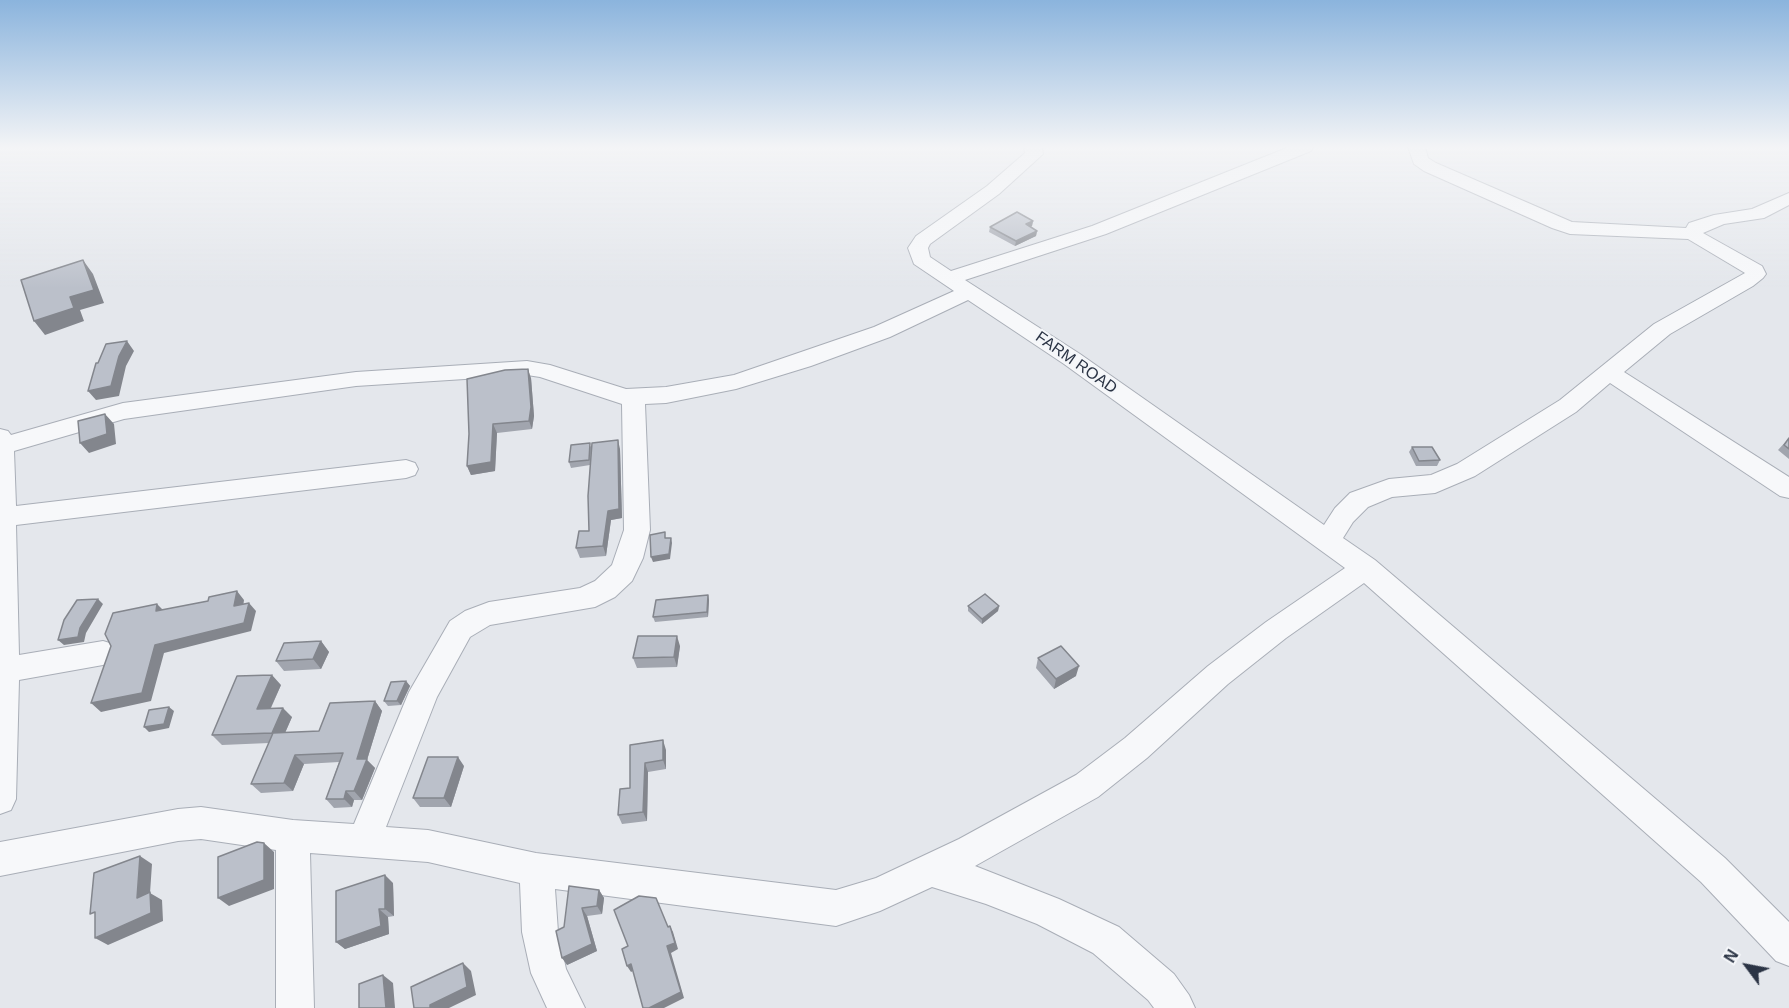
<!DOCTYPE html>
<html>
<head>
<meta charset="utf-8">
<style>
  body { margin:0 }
  #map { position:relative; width:1789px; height:1008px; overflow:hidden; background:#e4e7ec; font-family:Helvetica,sans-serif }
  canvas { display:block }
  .north { position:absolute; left:1717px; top:936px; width:60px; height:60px; -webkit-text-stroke:4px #f4f6f9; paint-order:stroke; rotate:302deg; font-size:16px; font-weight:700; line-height:24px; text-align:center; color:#2b3445 }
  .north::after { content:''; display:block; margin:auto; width:21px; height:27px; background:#2b3445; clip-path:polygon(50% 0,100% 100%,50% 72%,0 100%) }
</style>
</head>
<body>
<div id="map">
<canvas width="1789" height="1008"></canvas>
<div class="north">N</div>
</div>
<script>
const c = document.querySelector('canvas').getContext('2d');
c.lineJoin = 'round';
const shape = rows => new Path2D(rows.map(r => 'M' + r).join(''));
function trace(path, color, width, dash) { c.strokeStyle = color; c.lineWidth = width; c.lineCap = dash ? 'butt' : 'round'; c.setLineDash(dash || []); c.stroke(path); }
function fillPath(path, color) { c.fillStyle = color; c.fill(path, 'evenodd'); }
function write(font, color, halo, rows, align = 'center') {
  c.font = font + ' Helvetica,sans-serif'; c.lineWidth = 4.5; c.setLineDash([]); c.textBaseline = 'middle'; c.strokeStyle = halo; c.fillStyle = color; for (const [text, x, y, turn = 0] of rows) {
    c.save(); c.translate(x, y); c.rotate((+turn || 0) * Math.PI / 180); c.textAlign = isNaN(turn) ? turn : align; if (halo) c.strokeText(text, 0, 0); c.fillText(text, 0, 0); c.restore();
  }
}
const minor = shape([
  [1024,147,1042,147,1043,154,999,194,930,244,928,248,930,257,951,271,1092,226,1289,147,1313,147,1311,151,1106,234,965,280,1080,354,1324,525,1335,508,1350,493,1389,479,1431,475,1457,464,1560,400,1654,324,1745,273,1688,239,1570,234,1552,228,1424,171,1414,164,1408,147,1425,147,1428,158,1436,163,1572,222,1686,228,1689,223,1714,215,1752,209,1789,193,1789,205,1764,218,1724,224,1703,233,1762,266,1766,274,1763,278,1753,286,1670,334,1624,372,1789,477,1789,498,1780,496,1610,383,1576,412,1475,476,1435,493,1392,497,1368,507,1353,522,1343,538,1375,560,1725,858,1789,922,1789,966,1776,961,1701,882,1364,583,1286,638,1228,684,1147,758,1098,797,975,866,1059,899,1119,927,1174,974,1189,995,1195,1008,1154,1008,1148,1000,1093,953,1037,924,986,904,932,887,880,911,836,926,555,889,558,932,566,969,585,1008,547,1008,531,973,522,932,520,883,428,862,310,853,314,1008,276,1008,276,850,201,839,178,841,0,876,0,842,178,809,201,807,293,820,354,824,409,692,450,621,465,611,489,602,580,588,595,581,612,565,624,530,622,404,540,377,527,375,356,386,124,419,14,451,16,506,406,460,415,463,418,469,415,475,406,478,16,525,19,655,103,641,113,644,118,653,113,662,103,665,19,680,16,799,11,810,0,814,0,429,8,431,11,435,123,403,356,372,527,361,550,365,626,389,666,387,734,375,874,327,954,291,914,264,908,248,916,236,987,186,1025,153,1024,147],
  [968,300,1064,364,1345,568,1266,622,1208,666,1125,738,1076,775,959,839,876,878,836,890,536,853,428,830,386,827,437,697,470,637,490,625,595,607,615,597,632,581,643,558,650,530,645,404,666,403,736,389,811,366,890,337,968,300]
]);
trace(minor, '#a9aeb7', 2);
fillPath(minor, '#f7f8fa');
fillPath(shape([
  [1033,221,1032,226,1031,227,1037,231,1036,236,1015,246,989,232,990,227],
  [531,378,534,416,532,429,497,433,495,471,471,475,467,466,469,434],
  [1789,438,1789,459,1778,450],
  [591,446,620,449,622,518,611,520,606,556,580,558,576,548,589,531,590,465,571,468,569,462],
  [1412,447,1440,460,1437,466,1416,466,1409,452],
  [708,595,709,600,708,617,655,622,653,617],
  [968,606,999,606,998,611,982,624,968,611],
  [321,641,329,652,321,669,284,671,276,661],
  [680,646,677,667,637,668,633,658],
  [1038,658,1076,676,1054,689,1036,668],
  [406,681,410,686,401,705,388,706,384,701],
  [281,685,271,708,292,717,285,733,319,731,375,701,382,711,367,760,375,768,362,800,354,800,352,807,334,808,326,799,339,762,304,764,293,791,261,793,251,784,269,743,222,745,212,735],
  [630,745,666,750,666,769,648,772,647,821,622,824,618,815,630,788],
  [464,766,451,807,420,807,413,798],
  [393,883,394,916,388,917,389,934,345,949,336,942],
  [599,890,604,898,602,914,587,916,597,951,567,965,564,927]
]), '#a1a5ae');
fillPath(shape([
  [1033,221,1032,226,1026,229,1026,224],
  [1037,231,1036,236,1015,246,1016,241],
  [83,260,93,274,104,303,80,310,84,321,45,335,34,321,70,297],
  [127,341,134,351,126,366,119,396,96,400,88,391,119,356],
  [528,369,531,378,534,416,532,429,529,421],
  [105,414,114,424,116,444,89,453,80,443],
  [493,424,497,433,495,471,471,475,467,466],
  [618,440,620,449,622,518,611,520,606,556,603,546],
  [671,538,672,543,670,559,653,562,651,557],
  [237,591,244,600,242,615,234,606],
  [708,595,709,600,708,617,707,612],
  [98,599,103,604,86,633,84,642,64,645,58,640,80,628],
  [249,603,256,611,251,631,164,653,151,701,101,712,91,703,155,645],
  [157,604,165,612,156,611],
  [999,606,998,611,982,624,982,619],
  [677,636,680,646,677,667,674,657],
  [321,641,329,652,321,669,313,659],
  [1079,666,1076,676,1054,689,1056,679],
  [272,675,281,685,266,718,257,709],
  [406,681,410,686,401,705,397,701],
  [375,701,382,711,367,760,375,768,362,800,354,791,357,759],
  [169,707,174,711,169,728,149,732,144,727],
  [283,708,292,717,281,742,272,733],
  [663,740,666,750,666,769,663,760],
  [295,755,304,764,293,791,284,783],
  [458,757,464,766,451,807,444,798],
  [645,763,648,772,647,821,643,812],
  [346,791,354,800,352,807,344,799],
  [264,843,274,852,274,889,229,906,218,898],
  [140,856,152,864,150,893,162,900,163,921,108,945,95,938,137,898],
  [385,875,393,883,394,916,385,909],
  [599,890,604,898,602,914,597,906],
  [582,908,587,916,597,951,567,965,562,958],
  [379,909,388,917,389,934,345,949,336,942],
  [670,926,673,932,678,949,671,953,684,998,664,1008,649,1008,667,946],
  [463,963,471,971,476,995,449,1008,430,1008,430,1005],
  [631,964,635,970,631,972,627,966],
  [383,975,393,983,395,1008,386,1008]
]), '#83868d');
const building = shape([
  [1017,212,1033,221,1026,224,1037,231,1016,241,990,227,1017,212],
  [83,260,94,290,70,297,74,308,34,321,21,280,83,260],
  [127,341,119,356,111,386,88,391,96,363,98,363,106,344,127,341],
  [528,369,531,407,529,421,493,424,491,462,467,466,469,434,467,379,505,370,528,369],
  [105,414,107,434,80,443,78,421,105,414],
  [1789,438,1789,449,1784,445,1789,438],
  [618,440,619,509,608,511,603,546,576,548,579,531,589,531,588,496,592,443,618,440],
  [590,443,589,460,569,462,571,445,590,443],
  [1412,447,1432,447,1440,460,1419,461,1412,447],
  [665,532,665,538,671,538,669,554,651,557,650,535,665,532],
  [237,591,234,606,249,603,244,623,155,645,142,693,91,703,111,646,105,634,113,613,157,604,156,611,208,601,209,597,237,591],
  [985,594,999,606,982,619,968,606,985,594],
  [708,595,707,612,653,617,656,600,708,595],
  [98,599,80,628,78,637,58,640,64,620,77,600,98,599],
  [638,636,677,636,674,657,633,658,638,636],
  [321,641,313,659,276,661,284,643,321,641],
  [1061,646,1079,666,1056,679,1038,658,1061,646],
  [272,675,257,709,283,708,272,733,212,735,237,676,272,675],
  [406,681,397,701,384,701,391,682,406,681],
  [375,701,357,759,367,759,354,791,346,791,344,799,326,799,343,753,295,755,284,783,251,784,273,733,319,731,330,703,375,701],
  [169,707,164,724,144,727,149,710,169,707],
  [663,740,663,760,645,763,643,812,618,815,620,789,630,788,630,745,663,740],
  [428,757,458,757,444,798,413,798,428,757],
  [257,842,264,843,264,880,218,898,218,857,257,842],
  [140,856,137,898,150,892,151,913,95,938,95,912,90,914,94,873,140,856],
  [385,875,385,909,379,909,381,926,336,942,336,891,385,875],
  [569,886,599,890,597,906,582,908,592,944,562,958,556,931,564,927,569,886],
  [639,896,656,898,668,927,670,926,675,943,667,946,681,992,649,1008,643,1008,631,964,627,966,622,949,628,946,614,910,639,896],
  [463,963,467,987,430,1005,430,1008,414,1008,411,987,463,963],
  [383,975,386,1008,359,1008,359,984,383,975]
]);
fillPath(building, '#bbc0ca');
trace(building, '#83868d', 1.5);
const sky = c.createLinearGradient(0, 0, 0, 288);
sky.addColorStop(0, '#8bb4dd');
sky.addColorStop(0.51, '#f3f4f6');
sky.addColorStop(1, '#f3f4f600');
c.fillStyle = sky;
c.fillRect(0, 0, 1789, 288);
write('16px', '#2b3445', '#f4f6f9', [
  ["FARM ROAD",1076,363,35]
]);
</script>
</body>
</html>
